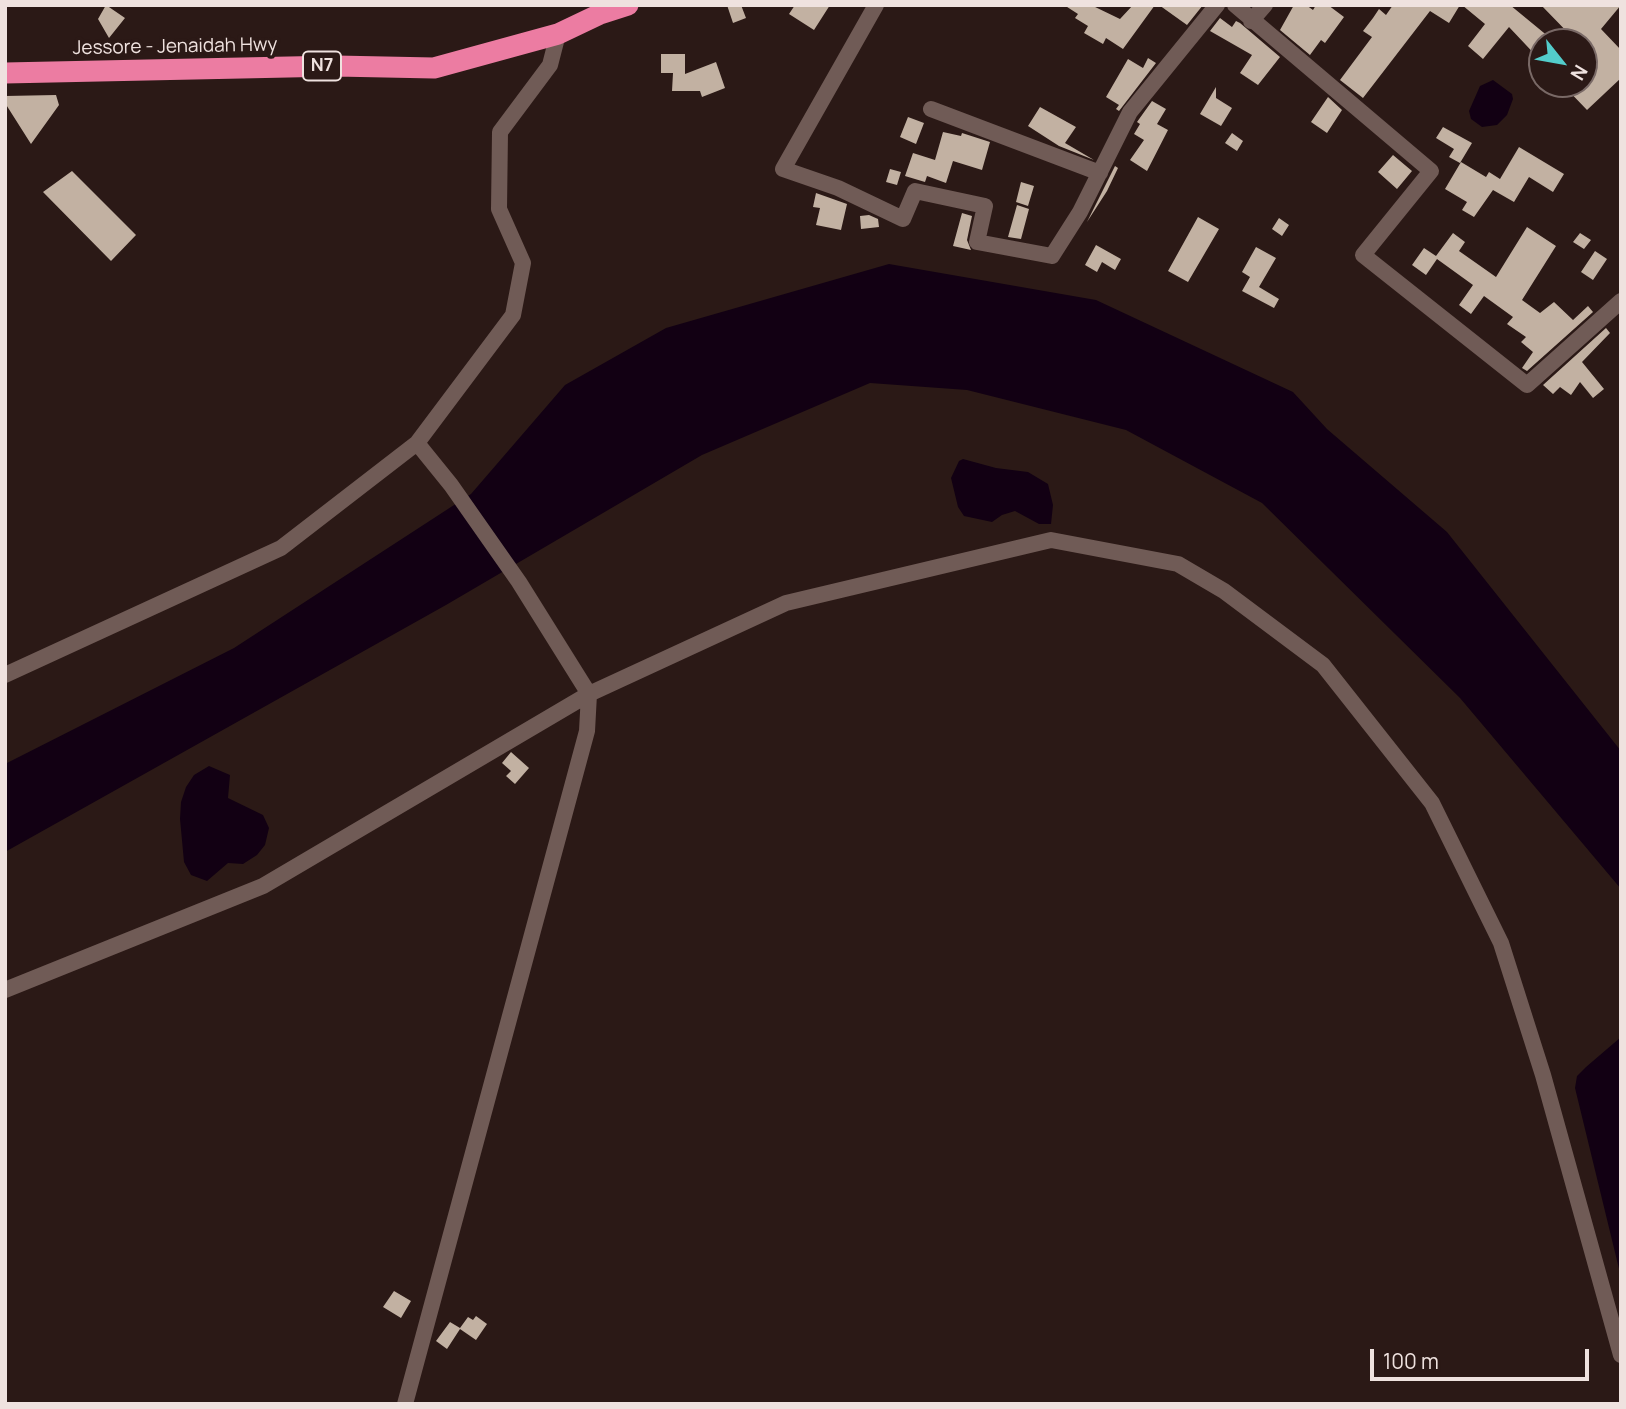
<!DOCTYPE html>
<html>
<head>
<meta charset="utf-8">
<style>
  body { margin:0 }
  #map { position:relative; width:1626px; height:1409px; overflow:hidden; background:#2b1916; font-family:Manrope,sans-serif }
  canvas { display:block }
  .frame { position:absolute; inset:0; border:7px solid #efe2df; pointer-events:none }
  .north { position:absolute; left:1528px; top:28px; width:70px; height:70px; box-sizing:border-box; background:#2b1916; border:2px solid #796966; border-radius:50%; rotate:121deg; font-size:19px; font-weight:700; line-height:28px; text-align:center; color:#efe2df }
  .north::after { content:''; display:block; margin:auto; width:24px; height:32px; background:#53cdcb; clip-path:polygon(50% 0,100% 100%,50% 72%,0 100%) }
  .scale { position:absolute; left:1370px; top:1349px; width:219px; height:32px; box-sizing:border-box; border:4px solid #efe2df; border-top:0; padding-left:9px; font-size:21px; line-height:24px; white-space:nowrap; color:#efe2df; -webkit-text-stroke:5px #2b1916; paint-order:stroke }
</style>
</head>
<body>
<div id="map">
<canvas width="1626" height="1409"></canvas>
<div class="frame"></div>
<div class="north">N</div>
<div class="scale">100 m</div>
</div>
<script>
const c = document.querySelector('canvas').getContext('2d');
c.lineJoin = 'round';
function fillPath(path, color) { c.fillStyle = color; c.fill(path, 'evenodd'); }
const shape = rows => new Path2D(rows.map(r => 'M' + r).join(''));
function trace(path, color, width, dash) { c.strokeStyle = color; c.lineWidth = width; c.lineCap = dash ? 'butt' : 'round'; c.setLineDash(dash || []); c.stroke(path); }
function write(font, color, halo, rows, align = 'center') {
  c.font = font + ' Manrope,sans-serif'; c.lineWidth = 7; c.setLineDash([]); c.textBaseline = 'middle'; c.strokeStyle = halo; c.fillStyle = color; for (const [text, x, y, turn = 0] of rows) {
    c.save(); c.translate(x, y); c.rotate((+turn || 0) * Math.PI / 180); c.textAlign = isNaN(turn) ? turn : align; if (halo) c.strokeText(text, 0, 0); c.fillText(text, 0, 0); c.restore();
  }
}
fillPath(shape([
  [1493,80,1512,94,1513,99,1507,115,1497,125,1482,127,1471,119,1469,111,1480,86],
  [889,264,1096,300,1293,392,1327,429,1447,532,1621,751,1621,889,1460,698,1262,503,1126,430,967,390,870,383,702,455,446,605,5,852,5,764,234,648,471,494,565,385,666,328],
  [963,459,996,468,1028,472,1048,484,1053,505,1051,524,1039,524,1015,511,1002,515,992,522,964,516,958,507,951,478,959,461],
  [209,766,230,775,228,798,263,815,269,828,265,845,257,855,243,864,228,863,207,881,191,875,184,862,180,819,181,802,186,787,194,775],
  [1621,1037,1621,1277,1575,1088,1577,1076,1586,1067]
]), '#120013');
fillPath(shape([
  [106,5,125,18,109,38,98,19],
  [727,5,741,5,746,18,733,23],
  [795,5,830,5,814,30,789,14],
  [1064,5,1091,5,1120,19,1133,5,1155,5,1123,49,1106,38,1103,44,1084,33,1088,26,1075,18,1078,14],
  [1159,5,1203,5,1187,25],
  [1294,5,1306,5,1313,10,1316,5,1328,5,1344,17,1325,43,1321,40,1310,55,1280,30],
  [1393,5,1460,5,1449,23,1430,11,1363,98,1340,80,1372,37,1363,31,1373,18,1379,9,1386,15],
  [1462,5,1510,5,1555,42,1542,42,1542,62,1509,27,1483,59,1468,46,1485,24],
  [1541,5,1621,5,1601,29,1621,50,1621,78,1587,110,1562,84,1584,84,1584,42,1577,42],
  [1220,18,1232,27,1236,21,1240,23,1280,57,1258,85,1240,73,1252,55,1210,31],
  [661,54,685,54,685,74,716,62,725,88,702,97,700,91,672,91,673,73,661,73],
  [1148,58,1156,63,1119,111,1116,109,1119,105,1106,97,1128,59,1143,68],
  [1216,87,1216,98,1232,108,1221,126,1200,114],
  [56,95,59,105,31,144,5,103,5,96],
  [1328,97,1342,110,1327,133,1311,122],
  [1152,101,1166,109,1157,124,1168,130,1147,171,1130,160,1144,140,1134,134,1140,124,1137,122],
  [1040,107,1076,127,1065,143,1094,160,1059,146,1028,126],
  [908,117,924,123,916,144,900,137],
  [1443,127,1472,143,1460,163,1449,157,1454,149,1436,138],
  [943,132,961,136,962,133,990,142,982,170,953,161,946,183,927,176,925,182,905,176,913,153,935,160],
  [1232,133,1243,141,1237,151,1225,143],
  [1519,147,1564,174,1553,192,1529,177,1514,202,1493,190,1474,217,1462,210,1467,202,1445,189,1461,162,1486,177,1489,172,1500,179],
  [1393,155,1412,171,1397,189,1378,172],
  [1115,166,1118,168,1107,191,1087,222],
  [890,169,901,172,897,185,886,182],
  [72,171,136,235,111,261,43,192],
  [1021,182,1034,186,1028,206,1016,202],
  [816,193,847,204,841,230,816,225,820,208,813,207],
  [1017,205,1029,209,1021,239,1008,237],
  [962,213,972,216,967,240,971,250,953,246],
  [869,215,878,219,879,227,861,229,860,216],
  [1198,217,1219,229,1188,282,1168,271],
  [1279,218,1289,225,1282,236,1272,229],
  [1527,227,1556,246,1522,300,1540,313,1554,302,1573,320,1588,306,1593,312,1527,371,1522,368,1533,352,1521,342,1526,337,1507,324,1513,317,1484,296,1471,314,1459,305,1473,285,1437,259,1426,275,1412,265,1424,248,1436,256,1453,233,1465,242,1459,251,1496,277],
  [1580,233,1591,240,1584,249,1573,242],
  [1096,245,1121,259,1115,270,1102,262,1097,272,1085,265],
  [1256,247,1276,258,1259,287,1279,299,1274,308,1242,291,1250,277,1242,272],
  [1595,251,1607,259,1593,280,1581,272],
  [1606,328,1610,333,1582,362,1604,389,1593,398,1580,382,1571,395,1560,387,1553,394,1543,385],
  [511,752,529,768,515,784,506,776,511,771,502,763],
  [394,1291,411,1301,401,1318,383,1307],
  [476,1316,487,1324,476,1340,460,1329,447,1349,436,1341,450,1322,460,1328,468,1317,473,1320]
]), '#c2b1a2');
trace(shape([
  [876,5,783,169,838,188,903,219,915,191,985,206,977,242,1052,256,1080,212,1130,112,1217,5],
  [1235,5,1431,171,1363,255,1527,385,1621,301],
  [1251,21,1265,5],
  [931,109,1100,173],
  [5,675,281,548,417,443,513,315,523,263,499,209,500,132,550,65,558,34],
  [5,990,263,886,589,694,786,603,1051,540,1178,564,1224,591,1323,665,1432,803,1501,943,1543,1075,1621,1355],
  [405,1404,587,731,589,694,519,582,451,485,417,443]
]), '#705b56', 16);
trace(shape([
  [5,73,336,66,434,68,558,34,600,14,628,5]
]), '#ec7ca2', 21);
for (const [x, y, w] of [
  [322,66,38]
]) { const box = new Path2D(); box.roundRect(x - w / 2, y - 14.5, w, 29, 5); c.fillStyle = '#2b1916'; c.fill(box); trace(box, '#efe2df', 2); }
write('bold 18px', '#efe2df', null, [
  ["N7",322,66]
]);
write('19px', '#efe2df', '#2b1916', [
  ["Jessore - Jenaidah Hwy",175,47,-1]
]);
</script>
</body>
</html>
